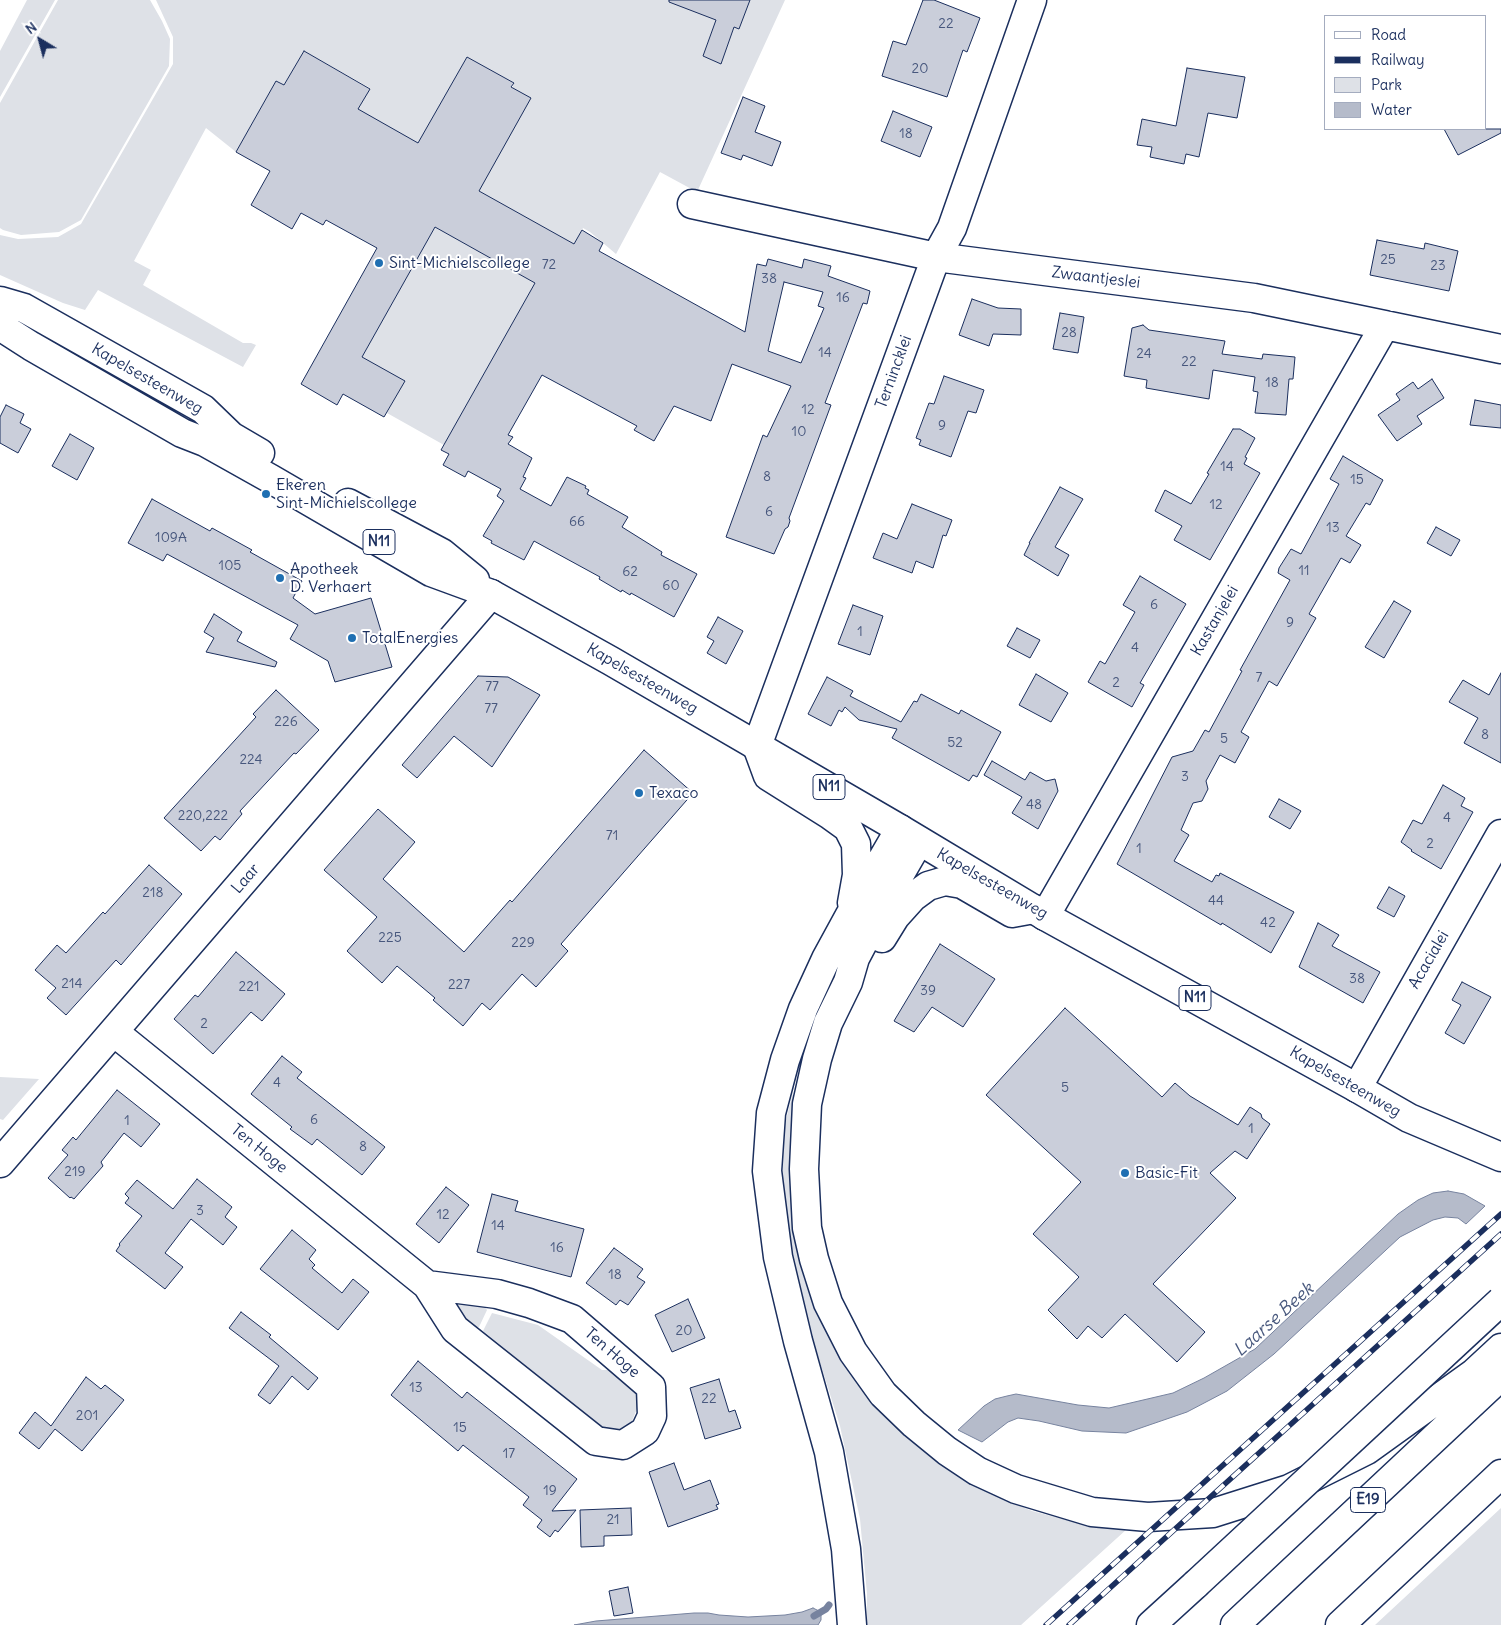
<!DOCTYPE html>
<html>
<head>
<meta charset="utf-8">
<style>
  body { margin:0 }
  #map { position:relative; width:1501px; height:1625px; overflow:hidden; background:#fff; font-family:Delius,sans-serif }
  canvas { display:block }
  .legend { position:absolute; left:1324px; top:15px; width:162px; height:115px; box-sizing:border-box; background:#fff; border:1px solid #a4acbf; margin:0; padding:6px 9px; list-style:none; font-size:15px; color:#1b2f5e }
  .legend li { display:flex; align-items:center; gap:10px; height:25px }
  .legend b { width:25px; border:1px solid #a4acbf }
  .north { position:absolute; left:15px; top:15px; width:50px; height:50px; -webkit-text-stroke:4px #fff; paint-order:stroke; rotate:323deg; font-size:14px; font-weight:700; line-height:20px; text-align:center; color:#1b2f5e }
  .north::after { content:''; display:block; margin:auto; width:18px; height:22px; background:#1b2f5e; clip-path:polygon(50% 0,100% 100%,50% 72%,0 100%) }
</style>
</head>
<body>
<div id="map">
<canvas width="1501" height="1625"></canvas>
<ul class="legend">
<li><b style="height:6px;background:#fff"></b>Road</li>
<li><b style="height:6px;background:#1b2f5e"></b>Railway</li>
<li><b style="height:14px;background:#dee1e7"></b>Park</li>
<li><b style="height:14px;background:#b5bbca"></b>Water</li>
</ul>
<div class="north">N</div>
</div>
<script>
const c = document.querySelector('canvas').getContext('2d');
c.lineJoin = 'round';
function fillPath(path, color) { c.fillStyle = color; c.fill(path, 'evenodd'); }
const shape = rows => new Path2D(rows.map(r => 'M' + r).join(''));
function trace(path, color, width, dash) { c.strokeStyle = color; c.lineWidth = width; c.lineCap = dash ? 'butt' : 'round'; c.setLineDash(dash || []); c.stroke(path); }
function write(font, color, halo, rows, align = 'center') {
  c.font = font + ' Delius,sans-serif'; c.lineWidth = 4; c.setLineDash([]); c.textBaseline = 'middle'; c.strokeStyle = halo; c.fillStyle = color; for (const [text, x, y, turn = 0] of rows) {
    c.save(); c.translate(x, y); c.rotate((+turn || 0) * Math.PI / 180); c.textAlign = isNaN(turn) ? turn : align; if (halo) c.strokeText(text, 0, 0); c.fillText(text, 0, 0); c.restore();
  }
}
fillPath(shape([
  [27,0,55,0,0,97,0,51],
  [58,0,150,0,162,21,170,39,169,66,81,220,59,232,21,235,3,230,0,228,0,103],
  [156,0,716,0,716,20,703,56,721,64,734,27,739,28,750,0,785,0,697,192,660,172,616,254,590,232,583,228,574,244,479,191,514,83,467,57,417,146,355,114,370,88,304,51,284,85,276,81,236,152,206,128,134,261,151,270,143,285,243,343,251,343,256,345,243,367,98,290,85,310,63,303,0,275,0,235,18,239,58,237,81,224,173,64,173,37],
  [435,227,535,283,444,445,387,413,404,381,362,357],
  [0,1077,39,1079,3,1120,0,1119],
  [793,1092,790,1159,792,1225,804,1279,836,1351,860,1386,896,1427,931,1455,982,1490,1032,1511,1070,1521,1108,1528,1127,1529,1021,1625,867,1625,867,1594,860,1519,840,1426,795,1283,781,1194,782,1159,785,1124],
  [461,1301,482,1302,487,1310,479,1327,469,1330,456,1306],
  [492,1313,538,1325,602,1370,613,1370,638,1393,638,1406,632,1421,627,1426,619,1430,604,1432,578,1414,570,1401,483,1331],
  [1501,1508,1501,1625,1375,1625]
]), '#dee1e7');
const water = shape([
  [1448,1191,1464,1194,1485,1206,1466,1224,1458,1218,1445,1217,1433,1220,1400,1237,1274,1354,1227,1391,1187,1412,1126,1433,1082,1431,1039,1421,1018,1418,1008,1422,982,1442,958,1430,984,1406,995,1399,1007,1396,1016,1394,1078,1405,1109,1408,1173,1393,1204,1378,1255,1349,1398,1214,1418,1200,1433,1193,1448,1191],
  [813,1608,821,1612,821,1620,818,1625,574,1625,596,1621,694,1613,708,1613,719,1615,748,1617,785,1615,802,1612,813,1608]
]);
fillPath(water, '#b5bbca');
trace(water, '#77839f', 1);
trace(shape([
  [814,1616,826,1609,829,1605]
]), '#77839f', 7);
const building = shape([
  [669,0,750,0,739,29,734,27,721,64,703,56,716,20,669,2,669,0],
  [923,0,934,0,980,18,967,52,963,50,947,97,882,76,893,41,906,45,923,0],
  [304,51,370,89,358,109,418,143,467,57,514,83,511,87,531,98,479,191,574,244,582,230,603,243,599,251,745,332,757,264,766,266,768,259,802,268,804,259,831,266,828,276,870,291,867,304,863,303,825,403,831,405,789,518,790,521,788,527,785,529,774,554,726,537,763,435,767,437,791,386,732,364,711,421,674,406,654,441,634,430,637,426,542,375,508,435,513,437,508,444,532,458,523,477,526,478,520,489,551,506,567,477,586,486,585,488,589,490,587,494,628,517,622,527,662,552,661,555,697,574,674,617,631,593,630,595,622,590,621,592,599,579,600,577,534,541,524,560,491,543,492,541,483,536,504,501,497,496,501,489,468,471,465,477,443,465,449,454,441,450,535,283,435,227,362,357,405,381,384,417,343,394,337,405,301,384,377,248,326,220,323,225,301,213,292,229,251,205,270,171,236,152,276,81,284,85,304,51],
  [784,282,823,292,818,306,824,308,801,363,768,351,784,282],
  [1187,68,1245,77,1237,118,1208,113,1199,157,1186,154,1184,164,1150,157,1152,147,1137,145,1142,119,1176,126,1187,68],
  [743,97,765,106,755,132,781,142,772,166,743,155,741,160,721,153,743,97],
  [893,111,932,127,920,157,881,141,893,111],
  [1444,129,1501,129,1501,133,1458,155,1444,129],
  [1377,240,1424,249,1425,243,1458,251,1449,291,1370,275,1377,240],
  [972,299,998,308,1021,309,1021,335,993,334,989,346,959,335,972,299],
  [1060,313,1084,317,1078,353,1053,349,1060,313],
  [1143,325,1149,330,1225,341,1222,354,1262,359,1263,354,1295,357,1293,379,1289,379,1286,415,1255,413,1258,392,1253,391,1255,377,1213,370,1209,399,1146,388,1147,380,1124,376,1132,328,1143,325],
  [944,376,984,390,976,413,968,411,951,457,919,445,921,440,916,438,929,403,934,404,944,376],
  [1432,379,1444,398,1417,416,1422,424,1397,441,1378,415,1400,400,1396,394,1413,382,1418,389,1432,379],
  [1475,400,1501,405,1501,428,1470,425,1475,400],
  [6,405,24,414,20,423,31,429,18,453,0,443,0,417,6,405],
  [1233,429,1240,429,1255,438,1245,457,1247,458,1244,464,1260,473,1210,560,1174,540,1182,526,1155,511,1165,490,1191,504,1209,474,1207,473,1233,429],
  [70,434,94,448,77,480,52,466,70,434],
  [1343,456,1383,480,1370,505,1366,503,1346,536,1361,545,1350,563,1341,558,1309,614,1316,618,1296,653,1277,686,1269,681,1241,732,1249,737,1235,763,1220,755,1206,781,1208,789,1202,801,1193,803,1181,830,1189,835,1174,861,1212,882,1216,875,1219,876,1220,873,1294,912,1271,953,1222,923,1221,925,1117,864,1172,757,1193,751,1205,730,1209,732,1242,671,1240,670,1290,580,1278,573,1279,568,1291,549,1301,554,1339,484,1330,479,1343,456],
  [1060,487,1083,499,1055,547,1069,555,1058,576,1024,555,1030,543,1029,543,1060,487],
  [152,499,210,531,212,528,252,550,250,552,302,581,293,598,315,614,371,598,392,667,335,682,328,661,290,639,298,625,167,554,163,561,128,543,152,499],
  [912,504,952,520,946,536,943,535,933,568,916,561,912,573,873,558,883,533,897,539,912,504],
  [1436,527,1460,540,1451,556,1427,543,1436,527],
  [1140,576,1186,604,1140,683,1144,685,1132,707,1088,682,1100,661,1105,664,1135,612,1123,605,1140,576],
  [1394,601,1411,611,1384,658,1365,647,1394,601],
  [853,605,883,616,870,655,838,644,853,605],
  [214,614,242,632,237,641,277,662,275,667,206,652,214,638,204,632,214,614],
  [718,617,743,631,726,664,707,653,714,641,707,637,718,617],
  [1017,628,1040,640,1030,658,1007,646,1017,628],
  [1501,673,1501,763,1464,743,1478,718,1449,702,1463,680,1489,695,1501,673],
  [1036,674,1068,693,1051,722,1019,705,1036,674],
  [478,676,508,677,540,695,492,767,454,736,417,778,402,765,478,676],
  [827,677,853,691,850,696,901,722,914,701,917,702,921,694,959,714,961,710,1001,732,977,777,973,775,969,781,892,738,897,729,859,720,845,707,842,712,839,710,831,726,808,714,827,677],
  [276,690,319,730,296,754,294,753,240,811,242,814,220,840,215,836,201,851,164,818,256,717,253,714,276,690],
  [644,750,693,793,561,944,568,951,536,987,522,974,490,1010,482,1003,463,1026,433,1000,435,998,397,966,382,983,347,951,377,917,324,870,378,809,415,842,383,879,464,952,510,900,512,902,644,750],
  [992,761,1025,780,1030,772,1046,781,1055,779,1058,791,1038,829,1012,813,1022,797,984,775,992,761],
  [1443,785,1465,798,1461,806,1473,812,1441,869,1411,851,1412,850,1401,842,1413,820,1422,824,1443,785],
  [1279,799,1301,811,1290,829,1269,817,1279,799],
  [149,865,182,894,121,965,116,960,66,1015,47,998,56,988,35,970,57,945,66,953,103,912,105,914,149,865],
  [1389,887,1405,896,1394,917,1377,908,1389,887],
  [1318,923,1339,935,1332,946,1380,972,1363,1003,1299,967,1318,923],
  [940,944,995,979,963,1027,932,1007,914,1032,894,1021,940,944],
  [236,952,285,994,262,1021,251,1012,213,1054,174,1019,195,995,198,997,236,952],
  [1462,982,1491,997,1464,1044,1445,1033,1461,1005,1452,1000,1462,982],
  [1065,1008,1162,1097,1175,1083,1190,1096,1238,1125,1250,1107,1261,1114,1262,1118,1270,1124,1247,1159,1235,1151,1210,1173,1236,1198,1153,1284,1205,1332,1177,1362,1125,1314,1102,1338,1088,1326,1077,1339,1048,1310,1079,1277,1033,1234,1081,1182,986,1095,1065,1008],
  [282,1056,302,1072,297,1078,385,1147,362,1175,317,1139,312,1145,290,1129,292,1127,251,1094,282,1056],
  [117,1090,160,1124,141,1147,124,1133,101,1162,103,1166,74,1199,71,1197,70,1198,48,1178,68,1155,62,1150,73,1137,76,1140,117,1090],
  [197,1179,232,1207,225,1217,237,1227,223,1245,191,1219,165,1253,183,1267,165,1289,116,1251,120,1245,119,1244,142,1216,125,1203,129,1198,125,1194,137,1180,173,1209,197,1179],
  [446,1187,469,1205,439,1243,416,1224,446,1187],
  [492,1194,518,1201,515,1211,584,1229,571,1277,477,1252,492,1194],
  [292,1230,316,1250,309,1259,315,1265,312,1268,342,1293,353,1279,369,1292,338,1330,260,1269,292,1230],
  [614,1248,643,1269,637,1277,645,1282,628,1305,620,1300,616,1305,586,1283,614,1248],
  [688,1299,705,1338,672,1352,655,1315,688,1299],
  [241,1312,271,1335,269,1337,318,1378,308,1390,292,1376,270,1404,258,1395,279,1366,229,1328,241,1312],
  [418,1361,462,1398,467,1392,577,1479,552,1511,576,1510,558,1532,555,1530,550,1537,537,1527,542,1520,523,1505,529,1497,463,1445,458,1451,391,1395,418,1361],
  [86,1377,101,1389,105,1385,124,1400,82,1451,55,1429,39,1449,19,1433,35,1412,51,1426,86,1377],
  [719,1379,729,1412,735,1410,741,1428,705,1439,690,1388,719,1379],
  [674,1463,684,1490,710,1480,719,1504,716,1505,718,1509,668,1527,649,1472,674,1463],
  [631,1508,632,1535,604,1536,604,1546,581,1547,580,1510,631,1508],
  [628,1587,633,1613,614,1616,609,1591,628,1587]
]);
fillPath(building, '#caceda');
trace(building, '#1b2f5e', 1);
const minor = shape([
  [692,204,936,257,1254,298,1501,349],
  [757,746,936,257,952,228,1032,0],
  [1045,916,1385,325],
  [114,1032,427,1285,455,1329,596,1441,623,1445,645,1431,652,1416,651,1387,572,1319,529,1303,497,1294,427,1285],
  [1357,1088,1501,834],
  [0,1163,491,594]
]);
const major = shape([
  [0,301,24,308,203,409,231,436,260,453],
  [0,326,31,346,182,433,205,442,271,479,431,572,491,594,611,661,900,829,1045,916,1357,1088,1409,1118,1501,1157],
  [348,503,442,553,475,580]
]);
const highway = shape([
  [757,746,768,776,830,815,848,828,856,844,857,875,852,903],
  [919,841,893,886,855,958,848,982,828,1023,817,1059,807,1104,804,1169,807,1228,814,1259,828,1303,853,1352,883,1394,914,1424,947,1451,977,1471,1016,1489,1092,1512,1148,1517,1213,1513,1289,1489,1367,1450,1474,1373,1501,1348],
  [882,938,895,917,913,897,928,886,945,881,962,884,1012,913,1034,909],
  [852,1625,846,1549,829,1452,798,1341,778,1257,767,1171,771,1113,785,1060,803,1009,826,959,850,915,900,829],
  [1151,1625,1196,1584],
  [1235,1625,1501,1376],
  [1340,1625,1501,1474]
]);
trace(minor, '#1b2f5e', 31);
trace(major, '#1b2f5e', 31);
trace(highway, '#1b2f5e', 31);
trace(minor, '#fff', 28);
trace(major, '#fff', 28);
trace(highway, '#fff', 28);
const rail = shape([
  [1046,1625,1501,1214],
  [1069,1625,1501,1234]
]);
trace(rail, '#1b2f5e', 5.5);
trace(rail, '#fff', 4, [11]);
const highwayBridge = shape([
  [1196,1584,1501,1301]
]);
trace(highwayBridge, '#1b2f5e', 31, []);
trace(highwayBridge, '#fff', 28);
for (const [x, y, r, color] of [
  [379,263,5,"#1f6fb2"],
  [266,494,5,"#1f6fb2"],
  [280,578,5,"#1f6fb2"],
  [352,638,5,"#1f6fb2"],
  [639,793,5,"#1f6fb2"],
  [1125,1173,5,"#1f6fb2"]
]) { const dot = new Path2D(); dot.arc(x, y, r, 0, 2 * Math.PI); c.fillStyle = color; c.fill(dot); trace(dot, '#fff', 2); }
write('14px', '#47577d', null, [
  ["22",946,24],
  ["20",920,69],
  ["18",906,134],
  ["25",1388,260],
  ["72",549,265],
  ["23",1438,266],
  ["38",769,279],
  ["16",843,298],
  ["28",1069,333],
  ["14",825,353],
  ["24",1144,354],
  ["22",1189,362],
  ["18",1272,383],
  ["12",808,410],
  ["9",942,426],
  ["10",799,432],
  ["14",1227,467],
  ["8",767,477],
  ["15",1357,480],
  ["12",1216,505],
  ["6",769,512],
  ["66",577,522],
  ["13",1333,528],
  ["109A",171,538],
  ["105",230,566],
  ["11",1304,571],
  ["62",630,572],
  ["60",671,586],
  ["6",1154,605],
  ["9",1290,623],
  ["1",860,632],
  ["4",1135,648],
  ["7",1259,678],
  ["2",1116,683],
  ["77",492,687],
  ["77",491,709],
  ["226",286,722],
  ["8",1485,735],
  ["5",1224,739],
  ["52",955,743],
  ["224",251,760],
  ["3",1185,777],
  ["48",1034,805],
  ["220,222",203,816],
  ["4",1447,818],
  ["71",612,836],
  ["2",1430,844],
  ["1",1139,849],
  ["218",153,893],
  ["44",1216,901],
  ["42",1268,923],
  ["225",390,938],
  ["229",523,943],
  ["38",1357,979],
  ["214",72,984],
  ["227",459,985],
  ["221",249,987],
  ["39",928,991],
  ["2",204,1024],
  ["4",277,1083],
  ["5",1065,1088],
  ["6",314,1120],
  ["1",127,1121],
  ["1",1251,1129],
  ["8",363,1147],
  ["219",75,1172],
  ["3",200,1211],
  ["12",443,1215],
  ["14",498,1226],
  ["16",557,1248],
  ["18",615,1275],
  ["20",684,1331],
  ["13",416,1388],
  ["22",709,1399],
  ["201",87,1416],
  ["15",460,1428],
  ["17",509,1454],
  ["19",550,1491],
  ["21",613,1520]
]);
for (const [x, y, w] of [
  [379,542,32],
  [829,787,32],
  [1195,998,32],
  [1368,1500,35]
]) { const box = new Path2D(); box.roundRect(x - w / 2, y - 12.5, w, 25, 4); c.fillStyle = '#fff'; c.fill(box); trace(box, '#1b2f5e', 1); }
write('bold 15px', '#1b2f5e', null, [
  ["N11",379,542],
  ["N11",829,787],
  ["N11",1195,998],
  ["E19",1368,1500]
]);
write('16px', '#1b2f5e', '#fff', [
  ["Sint-Michielscollege",389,263],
  ["Ekeren",276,485],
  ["Sint-Michielscollege",276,503],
  ["Apotheek",290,569],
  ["D. Verhaert",290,587],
  ["TotalEnergies",362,638],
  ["Texaco",649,793],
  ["Basic-Fit",1135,1173]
], 'left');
write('16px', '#1b2f5e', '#fff', [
  ["Zwaantjeslei",1096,278,7],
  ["Ternincklei",894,372,-70],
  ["Kapelsesteenweg",147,379,30],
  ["Kastanjelei",1215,621,-60],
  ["Kapelsesteenweg",642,679,30],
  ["Laar",246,879,-49],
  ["Kapelsesteenweg",992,884,30],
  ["Acacialei",1429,960,-60],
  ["Kapelsesteenweg",1345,1082,30],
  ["Ten Hoge",259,1149,39],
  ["Ten Hoge",612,1353,41]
]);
write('italic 18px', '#49597e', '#fff', [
  ["Laarse Beek",1274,1320,-42]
]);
</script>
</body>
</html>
